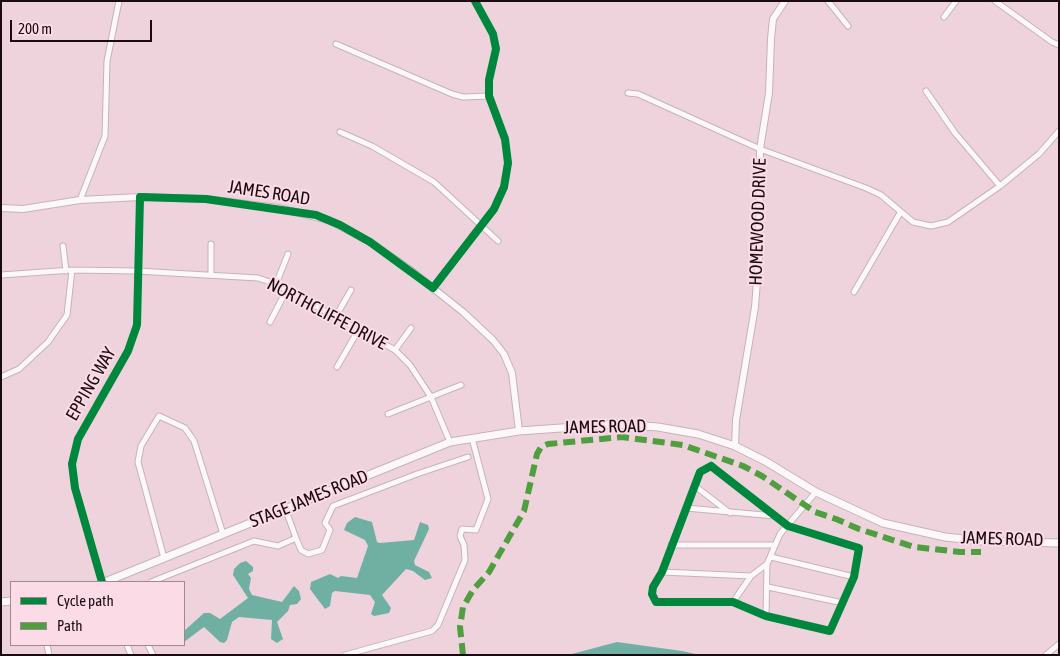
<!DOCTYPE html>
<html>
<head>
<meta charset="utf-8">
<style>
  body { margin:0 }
  #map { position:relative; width:1060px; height:656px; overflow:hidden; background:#eed3dd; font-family:"Asap Condensed",sans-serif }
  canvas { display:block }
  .frame { position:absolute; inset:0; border:2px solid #1b0a11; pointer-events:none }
  .legend { position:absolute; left:10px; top:581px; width:175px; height:65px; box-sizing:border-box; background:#fadbe6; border:1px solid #a18791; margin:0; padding:6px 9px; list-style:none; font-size:15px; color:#1b0a11 }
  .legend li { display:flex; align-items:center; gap:10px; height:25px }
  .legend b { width:25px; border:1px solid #a18791 }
  .scale { position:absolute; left:10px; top:20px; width:142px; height:22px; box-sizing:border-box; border:2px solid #1b0a11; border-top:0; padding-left:6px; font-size:15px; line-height:18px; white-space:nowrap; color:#1b0a11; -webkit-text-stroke:4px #fadbe6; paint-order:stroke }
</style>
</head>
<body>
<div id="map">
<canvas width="1060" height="656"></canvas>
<div class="frame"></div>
<ul class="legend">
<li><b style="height:6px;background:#00873e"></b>Cycle path</li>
<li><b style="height:6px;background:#4f9f3f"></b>Path</li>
</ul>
<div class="scale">200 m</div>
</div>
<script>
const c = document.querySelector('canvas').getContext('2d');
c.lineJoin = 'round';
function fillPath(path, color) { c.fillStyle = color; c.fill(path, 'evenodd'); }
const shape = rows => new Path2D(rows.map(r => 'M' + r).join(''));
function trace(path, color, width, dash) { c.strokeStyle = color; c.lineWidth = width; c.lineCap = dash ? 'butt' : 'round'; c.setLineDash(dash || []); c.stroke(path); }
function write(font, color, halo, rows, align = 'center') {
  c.font = font + ' "Asap Condensed",sans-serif'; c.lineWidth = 4; c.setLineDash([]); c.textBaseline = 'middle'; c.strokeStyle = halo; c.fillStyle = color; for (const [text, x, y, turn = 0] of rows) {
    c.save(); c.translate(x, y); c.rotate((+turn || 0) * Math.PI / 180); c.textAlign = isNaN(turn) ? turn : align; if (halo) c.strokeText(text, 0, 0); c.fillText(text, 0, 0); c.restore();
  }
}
fillPath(shape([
  [355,517,372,522,377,542,380,543,414,540,420,522,428,525,429,529,414,561,415,565,429,572,432,578,425,580,413,571,406,569,382,595,391,608,389,613,374,616,371,614,375,602,370,595,335,591,332,593,330,606,325,609,310,589,311,582,330,574,338,578,341,576,357,578,368,546,365,540,344,530,347,523],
  [246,561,253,567,253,571,248,574,251,578,249,589,252,595,282,602,294,586,299,591,301,599,297,604,290,605,288,611,277,622,283,639,277,643,271,639,272,620,239,617,232,622,227,640,224,643,220,642,204,627,184,642,184,631,204,613,210,613,220,619,248,598,233,575,234,569,240,563],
  [617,642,682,651,700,655,568,655]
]), '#6fb0a2');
const minor = shape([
  [828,1,848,26],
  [995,1,1052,42,1059,45],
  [944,17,956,1],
  [336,44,452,94,463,97,489,96],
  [926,91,955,133,1000,186],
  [628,93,638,94,760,149,866,188,881,195,913,222,931,226,948,222,1000,186,1039,154,1059,131],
  [340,132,372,146,434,182,498,241],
  [80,200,105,136,107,61,119,1],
  [211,244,211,274],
  [63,246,66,271],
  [1,275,72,270,137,271,258,278,276,284,395,350,410,365,431,397,450,442],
  [276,284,288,254],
  [433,288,494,209,504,187,508,163,505,139,489,96,489,80,496,49,493,34,475,1],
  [854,292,900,213],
  [336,316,351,290],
  [270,322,287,289],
  [395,350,411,328],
  [337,367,359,329],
  [1,377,19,369,48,342,67,315,72,270],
  [388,414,461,385],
  [711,466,788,526,859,548,854,577,830,631,766,616,733,602,656,602,652,594,653,587,662,572,700,472,711,466],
  [695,486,730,513],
  [285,508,296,538],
  [686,508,775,516],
  [671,545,775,545],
  [771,557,854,577],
  [164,558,138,462,141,446,159,416,185,428,194,441,223,534],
  [662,572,751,576],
  [102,582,75,488,72,464,78,439,128,351,137,325,140,197],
  [151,582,254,541,278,546,296,538,301,550,308,554,322,550,330,530,325,523,333,506,417,474,468,457],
  [768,587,843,603],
  [733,602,751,576,767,564],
  [766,616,767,564,780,534,816,492],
  [47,645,49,655],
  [127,645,131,655],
  [148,645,153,655],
  [345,655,432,631,438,625,465,560,464,545,460,536,462,529,476,530,488,499,472,438],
  [1046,655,1059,644]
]);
const tertiary = shape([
  [1,208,23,209,80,200,140,197,206,199,278,208,329,220,370,242,409,269,463,312,493,340,504,354,512,373,519,431],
  [735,446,736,420,755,307,759,255,760,149,769,93,771,39,773,19,785,1]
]);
const secondary = shape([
  [105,582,450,442,519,431,617,424,658,427,698,434,735,446,765,461,816,492,883,523,945,537,983,541,1059,543],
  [1,602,11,601]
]);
trace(minor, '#c7b2ba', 7);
trace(tertiary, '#c7b2ba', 8);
trace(secondary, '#c7b2ba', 9);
trace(minor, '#fcf8fa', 5);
trace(tertiary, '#fcf8fa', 6);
trace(secondary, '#fcf8fa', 7);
trace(shape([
  [463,655,460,627,463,607,473,590,489,572,524,511,537,454,541,447,548,444,622,437,683,445,743,466,762,476,815,512,836,519,859,529,914,547,960,552,981,552]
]), '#4f9f3f', 6, [12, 6]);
trace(shape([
  [711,466,788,526,859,548,854,577,830,631,766,616,733,602,656,602,652,594,653,587,662,572,700,472,711,466],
  [102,582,75,488,72,464,78,439,128,351,137,325,140,197,206,199,316,215,340,225,370,242,433,288,494,209,504,187,508,163,505,139,489,96,489,80,496,49,493,34,475,1]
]), '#00873e', 8);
write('18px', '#1b0a11', '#fadbe6', [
  ["JAMES ROAD",269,193,9],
  ["HOMEWOOD DRIVE",758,222,-88],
  ["NORTHCLIFFE DRIVE",327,314,28],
  ["EPPING WAY",91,384,-60],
  ["JAMES ROAD",605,427,-1],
  ["STAGE JAMES ROAD",309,499,-22],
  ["JAMES ROAD",1002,539,2]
]);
</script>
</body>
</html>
